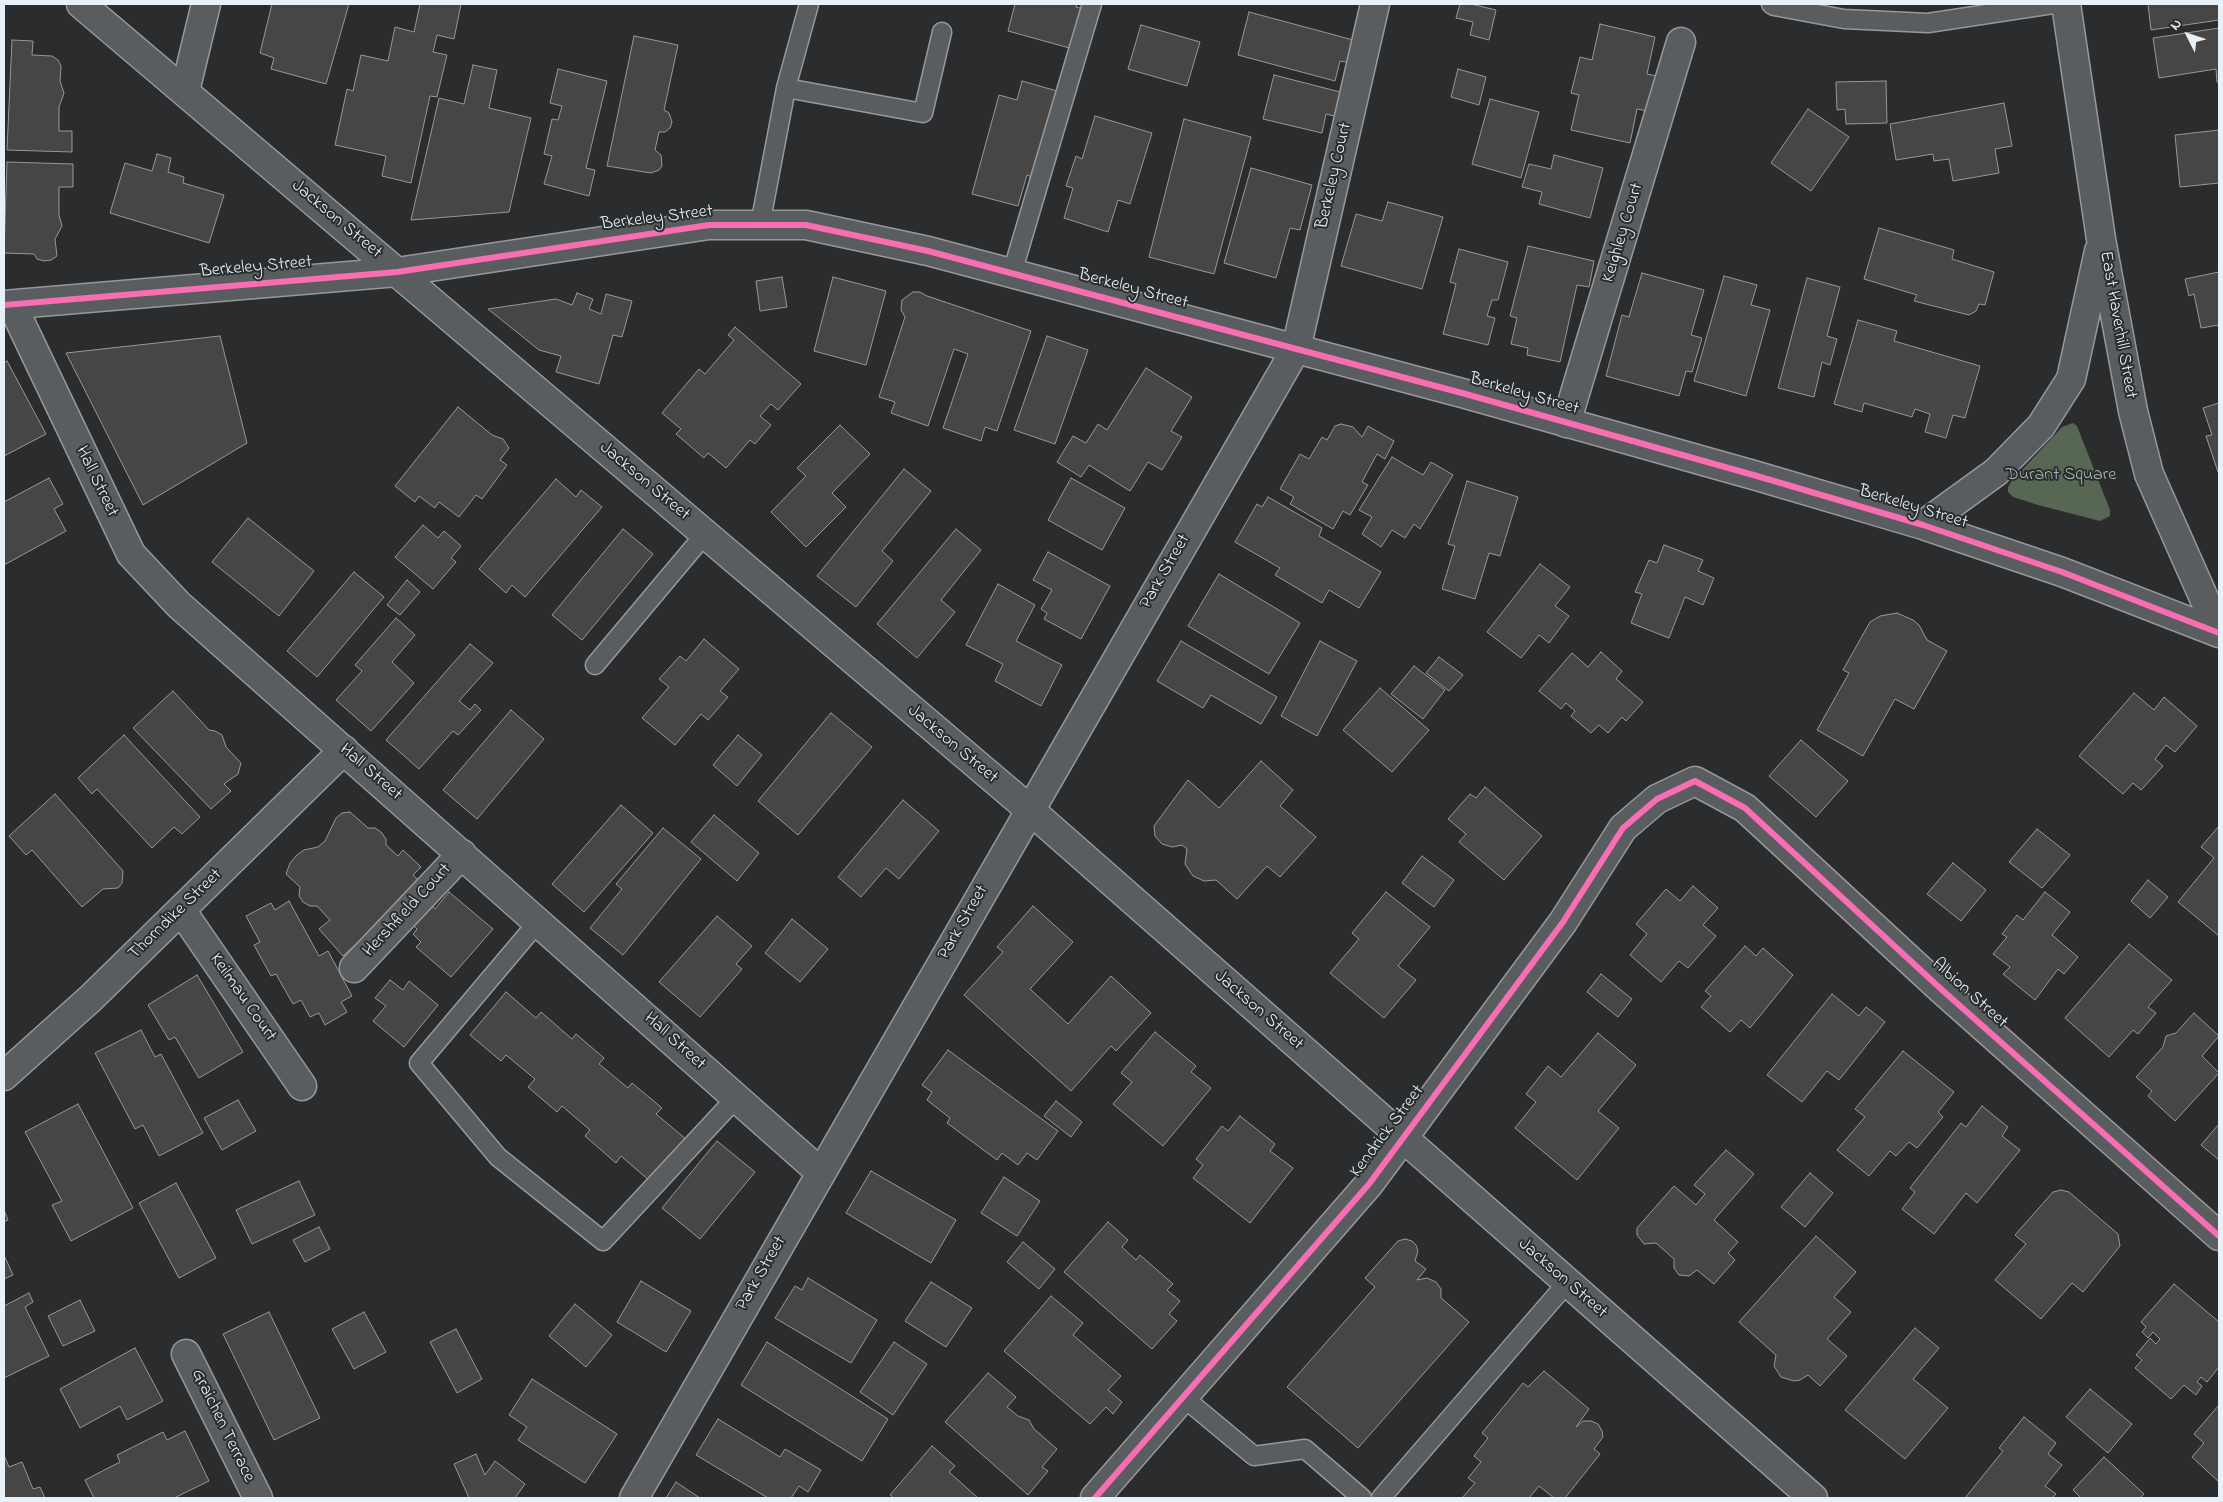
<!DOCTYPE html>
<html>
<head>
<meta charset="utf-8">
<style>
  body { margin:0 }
  #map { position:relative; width:2223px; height:1502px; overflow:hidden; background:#2b2c2d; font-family:"Indie Flower",sans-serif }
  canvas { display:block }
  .frame { position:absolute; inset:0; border:5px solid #e8f1f8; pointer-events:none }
  .north { position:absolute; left:2163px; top:10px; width:50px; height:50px; -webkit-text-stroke:4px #2a2d2e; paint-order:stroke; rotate:311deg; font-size:14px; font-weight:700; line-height:20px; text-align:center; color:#e8f1f8 }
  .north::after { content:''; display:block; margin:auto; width:18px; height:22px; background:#e8f1f8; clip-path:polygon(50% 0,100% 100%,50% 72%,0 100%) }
</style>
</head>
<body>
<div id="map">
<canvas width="2223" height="1502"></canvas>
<div class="frame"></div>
<div class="north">N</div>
</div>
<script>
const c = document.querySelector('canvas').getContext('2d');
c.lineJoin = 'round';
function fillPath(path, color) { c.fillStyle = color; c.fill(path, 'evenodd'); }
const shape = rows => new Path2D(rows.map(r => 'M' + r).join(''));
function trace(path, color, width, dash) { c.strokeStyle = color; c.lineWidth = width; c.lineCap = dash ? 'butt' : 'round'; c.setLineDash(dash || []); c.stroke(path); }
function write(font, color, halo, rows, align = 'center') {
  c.font = font + ' "Indie Flower",sans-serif'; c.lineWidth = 4; c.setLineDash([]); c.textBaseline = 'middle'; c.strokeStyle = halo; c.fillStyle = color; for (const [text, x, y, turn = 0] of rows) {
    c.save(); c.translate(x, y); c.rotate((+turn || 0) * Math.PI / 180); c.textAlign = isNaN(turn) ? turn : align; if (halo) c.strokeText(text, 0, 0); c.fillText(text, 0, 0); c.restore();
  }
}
fillPath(shape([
  [2073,423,2077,426,2110,510,2110,516,2100,521,2038,505,2013,497,2008,492,2008,487,2011,482,2062,427]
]), '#586753');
const building = shape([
  [272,4,349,4,326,84,271,69,274,58,260,53,272,4],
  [420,4,461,4,454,39,437,35,433,52,447,55,437,97,430,96,411,183,382,176,386,156,335,145,347,89,353,91,361,55,388,61,395,27,414,32,420,4],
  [1015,4,1077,4,1076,7,1084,9,1073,49,1008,31,1015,4],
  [1460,4,1471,4,1496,10,1489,40,1470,35,1473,22,1456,18,1460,4],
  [2148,4,2219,4,2219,20,2151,30,2148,4],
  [1249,12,1357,41,1351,63,1340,61,1335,81,1238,55,1249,12],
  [1600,24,1655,37,1647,74,1661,77,1653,112,1637,109,1630,143,1571,130,1579,95,1571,93,1580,57,1592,60,1600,24],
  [1141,25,1200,42,1187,86,1128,69,1141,25],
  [2219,28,2219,82,2217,82,2216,69,2159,78,2153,38,2219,28],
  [634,36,678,45,664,110,669,113,672,122,670,128,665,132,659,132,655,150,661,155,662,166,659,170,651,173,607,166,634,36],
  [12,40,33,41,32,55,52,56,58,60,61,66,60,81,64,93,59,107,59,131,72,131,72,152,7,150,12,40],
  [473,65,497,70,489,108,531,118,509,212,411,220,439,98,464,104,473,65],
  [558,69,607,81,586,168,595,170,589,196,544,184,552,156,544,154,552,119,558,120,562,106,550,103,558,69],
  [1458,69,1486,77,1479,105,1451,97,1458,69],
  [1274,75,1344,93,1338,117,1326,114,1322,133,1263,119,1274,75],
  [1022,81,1057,91,1034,178,1027,175,1018,206,972,194,999,95,1017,100,1022,81],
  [1886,81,1887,123,1846,124,1845,109,1837,110,1836,82,1886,81],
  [1490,99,1539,112,1521,178,1472,164,1490,99],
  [2004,103,2012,146,1995,149,1999,173,1953,181,1949,159,1934,161,1933,154,1896,160,1890,124,2004,103],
  [1808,109,1849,137,1811,191,1771,163,1808,109],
  [1095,116,1152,133,1130,204,1118,200,1108,232,1064,218,1073,188,1066,186,1076,156,1082,159,1095,116],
  [1184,119,1251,137,1214,274,1149,257,1184,119],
  [2219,130,2219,183,2180,187,2175,135,2219,130],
  [157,154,171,158,168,172,184,177,183,183,224,195,209,243,110,213,125,163,152,171,157,154],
  [1554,155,1603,168,1590,218,1539,204,1542,192,1522,187,1529,164,1551,169,1554,155],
  [7,162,73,164,73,187,59,187,59,215,62,226,55,239,57,256,51,260,44,261,37,259,34,254,4,253,7,162],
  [1251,168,1312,185,1300,230,1290,228,1276,278,1224,263,1251,168],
  [1388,202,1443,217,1422,289,1341,266,1356,214,1382,221,1388,202],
  [1879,228,1954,250,1952,259,1994,272,1985,305,1979,304,1976,311,1969,315,1914,301,1917,295,1864,279,1879,228],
  [1528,246,1594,261,1589,287,1577,285,1560,362,1527,355,1528,348,1511,344,1517,318,1510,316,1528,246],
  [1459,249,1508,262,1498,300,1492,300,1487,316,1495,318,1488,345,1443,334,1456,284,1450,282,1459,249],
  [2219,272,2219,325,2201,328,2194,294,2189,296,2185,279,2219,272],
  [1642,273,1704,290,1691,335,1702,338,1692,372,1686,371,1679,396,1606,376,1622,315,1629,317,1642,273],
  [1724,276,1757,285,1751,305,1770,310,1746,396,1694,381,1724,276],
  [782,277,787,307,760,311,756,281,782,277],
  [833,277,886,291,866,365,814,351,833,277],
  [1807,278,1840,287,1827,336,1837,339,1830,365,1822,362,1814,397,1778,388,1807,278],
  [913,292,920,292,927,296,1031,331,997,431,985,427,981,441,943,428,968,354,954,349,928,426,891,413,895,402,879,397,905,317,901,310,902,300,913,292],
  [577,293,593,299,589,309,601,314,606,294,632,301,622,337,613,335,599,384,556,372,561,356,539,350,488,309,556,299,572,305,577,293],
  [1858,320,1897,331,1894,341,1980,366,1965,418,1953,415,1946,438,1925,432,1930,414,1915,409,1912,417,1864,403,1862,412,1834,404,1858,320],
  [735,327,801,384,778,410,771,404,760,416,771,425,755,444,750,440,726,468,708,453,704,458,676,434,681,429,662,413,699,369,705,374,734,340,728,335,735,327],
  [220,336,247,443,143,505,66,353,220,336],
  [1047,336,1088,350,1055,444,1014,430,1047,336],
  [7,361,46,434,4,456,4,363,7,361],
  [1146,368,1192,397,1171,431,1182,437,1162,470,1148,462,1130,491,1089,465,1081,477,1057,462,1073,436,1086,443,1098,424,1107,430,1146,368],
  [2219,403,2219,471,2218,472,2206,436,2212,435,2203,408,2219,403],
  [458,407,492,435,503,439,509,448,500,460,507,465,482,499,476,495,459,517,439,502,435,508,419,496,415,502,395,486,458,407],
  [1341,424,1353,427,1362,437,1368,426,1394,441,1385,459,1377,454,1362,482,1368,485,1350,515,1343,511,1333,529,1290,504,1294,497,1280,489,1300,454,1309,459,1322,437,1327,440,1335,426,1341,424],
  [840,425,870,454,832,493,846,507,806,547,771,512,806,476,797,468,840,425],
  [1392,457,1423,475,1431,462,1453,475,1420,529,1414,524,1405,538,1392,530,1381,547,1362,534,1372,517,1359,510,1392,457],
  [904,469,931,491,882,551,893,561,856,607,817,576,904,469],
  [49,478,63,504,54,509,66,531,4,565,4,502,49,478],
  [1071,478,1125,508,1102,550,1048,520,1071,478],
  [556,479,576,497,581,490,602,507,525,597,512,585,506,593,479,569,556,479],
  [1467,481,1518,497,1500,556,1489,553,1475,599,1442,589,1455,546,1448,544,1467,481],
  [1268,497,1322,528,1319,536,1381,572,1359,608,1329,590,1322,603,1275,575,1280,568,1235,542,1257,504,1262,507,1268,497],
  [248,518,314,571,279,616,212,562,248,518],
  [423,525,438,538,444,531,461,546,451,558,456,562,433,589,395,557,423,525],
  [623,529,653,554,582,640,552,615,623,529],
  [956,529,981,550,941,600,955,612,917,658,877,624,956,529],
  [1664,545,1703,560,1698,571,1714,578,1703,605,1685,597,1669,638,1631,623,1642,594,1635,592,1649,560,1657,563,1664,545],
  [1048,552,1110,586,1081,639,1044,619,1047,613,1041,609,1052,590,1033,580,1048,552],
  [1540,564,1570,587,1555,606,1569,616,1549,643,1539,635,1521,658,1487,632,1540,564],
  [354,572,384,597,317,677,287,651,354,572],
  [1219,574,1300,623,1269,674,1188,626,1219,574],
  [407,580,420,592,400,615,387,605,407,580],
  [998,584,1035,605,1016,641,1062,665,1041,706,995,681,1003,664,966,645,998,584],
  [1897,613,1913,620,1919,625,1927,640,1947,651,1914,709,1895,699,1863,756,1817,730,1849,673,1843,670,1870,622,1880,616,1897,613],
  [396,618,415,635,392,662,414,683,371,731,336,700,362,671,355,665,396,618],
  [704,639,739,669,720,691,728,697,708,720,701,714,675,745,642,718,669,687,659,679,680,656,686,661,704,639],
  [1181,641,1277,697,1261,724,1211,695,1203,708,1157,681,1181,641],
  [1320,641,1357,661,1317,736,1281,716,1320,641],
  [470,644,493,663,459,701,470,710,475,704,481,710,458,735,453,731,419,769,386,740,470,644],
  [1601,652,1622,671,1616,679,1643,702,1626,721,1622,717,1608,733,1599,725,1591,733,1571,716,1575,711,1566,703,1561,709,1539,691,1572,653,1588,667,1601,652],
  [1439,657,1463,675,1449,691,1426,673,1439,657],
  [1414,666,1445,690,1423,719,1391,694,1414,666],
  [1380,688,1429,730,1392,772,1343,730,1380,688],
  [173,691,209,730,215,731,222,735,226,747,241,763,238,774,224,784,231,791,211,809,133,728,173,691],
  [2134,693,2154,710,2164,697,2197,726,2175,752,2166,745,2155,759,2163,766,2141,790,2133,783,2123,794,2079,756,2134,693],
  [511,710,544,739,477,819,443,790,511,710],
  [831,713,872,747,798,835,758,801,831,713],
  [124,735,200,817,182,834,174,827,152,848,97,789,92,794,78,778,124,735],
  [738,735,762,755,737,786,713,765,738,735],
  [1801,740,1848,781,1816,817,1769,776,1801,740],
  [1261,761,1293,790,1280,806,1316,837,1280,877,1267,866,1237,899,1216,880,1204,881,1193,876,1185,864,1187,849,1182,845,1172,847,1162,844,1155,836,1154,826,1188,780,1219,808,1261,761],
  [1485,787,1542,836,1504,880,1459,842,1466,834,1448,819,1470,794,1476,798,1485,787],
  [55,794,123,871,122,883,118,888,103,889,82,907,32,850,26,855,9,836,55,794],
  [903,800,939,831,899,879,886,868,861,897,838,877,903,800],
  [621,805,653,833,584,912,552,884,621,805],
  [350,812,368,828,375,828,381,832,386,839,386,845,398,856,403,850,421,867,413,875,422,883,343,956,319,929,330,920,317,906,310,906,303,902,299,896,300,887,286,874,290,863,297,855,304,850,318,847,325,841,336,818,342,813,350,812],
  [714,815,759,853,737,881,691,842,714,815],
  [2219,826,2219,936,2178,902,2214,858,2201,847,2219,826],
  [663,828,701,859,623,955,590,928,622,889,616,884,663,828],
  [2037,829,2070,855,2042,888,2009,862,2037,829],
  [1422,856,1454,880,1434,907,1402,883,1422,856],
  [1953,863,1986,890,1961,921,1927,894,1953,863],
  [2148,880,2168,897,2150,918,2131,901,2148,880],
  [1693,886,1718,908,1703,925,1716,936,1688,968,1679,961,1661,982,1630,955,1647,934,1636,924,1666,889,1680,901,1693,886],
  [449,892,493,929,451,977,416,947,421,942,413,934,417,929,411,923,428,903,435,909,449,892],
  [1386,892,1430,927,1398,966,1416,980,1384,1018,1330,973,1359,939,1352,933,1386,892],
  [2045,892,2070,912,2052,935,2078,957,2064,974,2058,969,2035,1000,2003,974,2010,967,1993,954,2007,937,2002,934,2017,915,2023,920,2045,892],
  [289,901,319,956,328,951,352,996,341,1002,347,1012,325,1025,319,1013,310,1017,301,1000,293,1004,276,974,271,976,254,945,260,942,246,916,271,903,275,910,289,901],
  [1033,906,1073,942,1030,989,1068,1024,1111,976,1151,1013,1116,1051,1111,1046,1071,1091,964,995,1003,952,997,947,1033,906],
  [717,916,752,946,736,964,742,969,700,1017,659,982,717,916],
  [792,919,828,949,800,982,765,953,792,919],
  [2129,944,2172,980,2148,1007,2156,1013,2138,1034,2133,1030,2109,1057,2065,1018,2129,944],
  [1745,946,1756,956,1763,948,1793,975,1750,1028,1741,1020,1730,1032,1701,1007,1711,996,1705,991,1745,946],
  [1601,974,1632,999,1618,1017,1587,992,1601,974],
  [197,975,243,1052,199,1078,175,1037,169,1040,148,1005,197,975],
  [390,980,403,990,409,981,438,1005,404,1047,373,1021,386,1006,375,998,390,980],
  [506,992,536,1018,541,1012,572,1039,576,1034,604,1058,599,1064,628,1088,632,1083,662,1108,656,1114,687,1140,651,1182,621,1156,616,1163,585,1136,590,1130,562,1106,557,1112,528,1087,535,1079,506,1055,501,1061,470,1035,506,992],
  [1832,994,1859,1016,1866,1007,1885,1022,1839,1080,1827,1071,1802,1102,1767,1075,1832,994],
  [2194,1013,2219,1036,2202,1056,2219,1073,2175,1121,2148,1096,2152,1091,2136,1077,2163,1047,2166,1036,2176,1033,2194,1013],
  [141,1030,155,1057,161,1054,203,1133,159,1156,143,1125,135,1129,95,1053,141,1030],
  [1155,1032,1196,1066,1191,1072,1211,1088,1163,1146,1113,1104,1132,1082,1121,1073,1155,1032],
  [1598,1033,1636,1065,1598,1111,1619,1128,1577,1180,1515,1128,1536,1102,1526,1094,1548,1066,1561,1077,1598,1033],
  [948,1050,1058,1131,1037,1160,1027,1153,1018,1165,1002,1153,997,1160,947,1123,950,1118,927,1100,932,1092,922,1085,948,1050],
  [1903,1051,1954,1092,1938,1112,1943,1117,1917,1148,1909,1142,1896,1156,1890,1151,1869,1176,1837,1150,1865,1117,1855,1109,1903,1051],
  [238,1100,256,1131,222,1150,204,1118,238,1100],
  [1056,1101,1082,1122,1071,1137,1044,1116,1056,1101],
  [78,1104,133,1208,71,1241,52,1205,62,1201,25,1132,78,1104],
  [1982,1106,2008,1127,2002,1136,2020,1150,1977,1203,1966,1193,1934,1234,1902,1209,1915,1192,1910,1188,1961,1123,1966,1127,1982,1106],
  [1240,1116,1275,1144,1270,1151,1293,1168,1250,1223,1193,1178,1203,1165,1196,1159,1222,1126,1228,1131,1240,1116],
  [2219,1124,2219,1160,2201,1145,2219,1124],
  [717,1141,755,1172,700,1239,662,1208,717,1141],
  [1726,1150,1754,1174,1714,1220,1738,1242,1728,1253,1735,1260,1714,1284,1697,1270,1689,1276,1679,1275,1674,1268,1674,1259,1656,1243,1644,1244,1637,1235,1637,1228,1674,1186,1696,1205,1705,1194,1694,1185,1726,1150],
  [871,1171,956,1220,931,1263,846,1213,871,1171],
  [1810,1173,1833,1193,1805,1227,1781,1207,1810,1173],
  [1004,1177,1040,1201,1017,1236,981,1213,1004,1177],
  [299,1181,315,1215,252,1244,236,1210,299,1181],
  [176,1183,216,1258,179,1278,139,1203,176,1183],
  [2061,1190,2069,1192,2118,1234,2120,1246,2083,1292,2072,1283,2041,1319,1995,1280,2026,1244,2015,1235,2053,1192,2061,1190],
  [4,1210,8,1220,4,1222,4,1210],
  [1108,1222,1128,1240,1122,1247,1136,1260,1140,1255,1173,1284,1167,1290,1180,1301,1169,1314,1177,1321,1152,1349,1064,1272,1108,1222],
  [319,1227,330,1249,305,1262,293,1240,319,1227],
  [1816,1236,1856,1272,1834,1297,1851,1312,1827,1339,1847,1356,1820,1386,1808,1375,1800,1380,1794,1381,1781,1377,1774,1366,1776,1355,1739,1322,1816,1236],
  [1405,1239,1412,1241,1416,1245,1418,1251,1415,1261,1426,1269,1417,1280,1427,1278,1436,1282,1441,1289,1441,1298,1469,1322,1358,1448,1287,1387,1375,1287,1365,1278,1398,1241,1405,1239],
  [1023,1242,1055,1269,1039,1289,1007,1262,1023,1242],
  [4,1255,13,1275,4,1279,4,1255],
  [808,1278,877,1320,851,1363,775,1318,795,1286,802,1290,808,1278],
  [641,1281,691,1311,666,1352,617,1322,641,1281],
  [931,1282,972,1308,946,1347,905,1321,931,1282],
  [2174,1284,2219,1322,2219,1367,2207,1382,2201,1377,2197,1382,2202,1386,2196,1395,2184,1385,2171,1399,2135,1368,2142,1360,2136,1355,2150,1338,2156,1344,2160,1339,2153,1332,2148,1338,2142,1332,2146,1327,2141,1322,2174,1284],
  [29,1293,33,1302,25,1307,49,1356,4,1378,4,1306,29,1293],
  [1051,1296,1083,1323,1073,1335,1121,1376,1108,1390,1122,1402,1113,1414,1106,1407,1090,1424,1004,1351,1051,1296],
  [80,1300,95,1331,63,1346,48,1316,80,1300],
  [575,1304,612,1335,586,1367,549,1336,575,1304],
  [269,1312,320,1418,274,1440,223,1334,269,1312],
  [364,1312,386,1352,354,1369,332,1329,364,1312],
  [1915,1328,1939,1348,1913,1379,1948,1408,1905,1459,1845,1410,1915,1328],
  [456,1329,482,1379,457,1393,430,1342,456,1329],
  [767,1342,888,1419,862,1461,741,1385,767,1342],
  [894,1342,927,1364,893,1415,860,1392,894,1342],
  [135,1348,163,1401,127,1420,120,1406,80,1428,60,1389,135,1348],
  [1544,1371,1589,1409,1576,1427,1583,1421,1591,1421,1598,1424,1602,1431,1603,1437,1594,1449,1600,1454,1565,1498,1554,1498,1539,1486,1529,1498,1462,1498,1475,1483,1468,1478,1481,1462,1474,1456,1488,1438,1482,1433,1523,1383,1528,1387,1544,1371],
  [988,1373,1016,1397,1007,1407,1018,1416,1029,1420,1034,1429,1057,1449,1042,1467,1048,1471,1028,1495,945,1422,988,1373],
  [532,1379,617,1434,585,1483,518,1440,527,1427,509,1415,532,1379],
  [2090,1389,2132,1424,2108,1453,2066,1417,2090,1389],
  [2219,1405,2219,1482,2192,1457,2204,1443,2194,1434,2219,1405],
  [2024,1417,2056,1443,2048,1454,2062,1465,2045,1486,2056,1494,2052,1498,1965,1498,2003,1451,1999,1448,2024,1417],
  [718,1419,780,1457,785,1449,821,1470,808,1492,799,1486,791,1498,768,1498,696,1455,718,1419],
  [185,1431,209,1481,174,1498,94,1498,85,1480,120,1462,117,1455,163,1432,167,1440,185,1431],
  [932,1446,955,1466,949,1472,978,1498,894,1498,890,1495,932,1446],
  [476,1454,485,1475,495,1461,525,1484,515,1498,469,1498,454,1464,476,1454],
  [4,1455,9,1467,22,1462,33,1489,40,1487,45,1498,4,1498,4,1455],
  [2104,1457,2144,1494,2140,1498,2081,1498,2073,1490,2104,1457],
  [676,1482,700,1498,666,1498,676,1482]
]);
fillPath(building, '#484644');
trace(building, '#96989a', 1);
const lane = shape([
  [1771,4,1774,6,1844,19,1928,23,2053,4],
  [786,88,923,113,942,32],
  [760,225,786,88,809,4],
  [1012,273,1092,4],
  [595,665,705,534],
  [538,922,419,1063,498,1157,603,1241,736,1098],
  [1183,1397,1254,1456,1305,1449,1362,1498],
  [1381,1498,1567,1283]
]);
const street = shape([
  [185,91,206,4],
  [12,305,131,554,179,605,820,1172],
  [1296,349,1375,4],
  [1566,423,1681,42],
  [181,910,302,1086],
  [354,968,462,854],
  [4,1076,91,998,344,750],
  [186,1354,258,1498],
  [1095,1498,1369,1184,1563,922,1623,828,1657,799,1695,781,1745,808,1941,989,2219,1236]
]);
const secondary = shape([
  [81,4,1029,809,1813,1498],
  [2066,4,2101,239,2133,411,2149,474,2219,632],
  [4,305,397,272,709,225,806,225,928,251,1462,393,1757,476,1923,525,2062,572,2219,633],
  [1923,525,1996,472,2041,426,2071,379,2099,251],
  [634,1498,1296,349]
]);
trace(lane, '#96989a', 21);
trace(street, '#96989a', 31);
trace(secondary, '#96989a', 31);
trace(lane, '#5a5d60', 18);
trace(street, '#5a5d60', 28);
trace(secondary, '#5a5d60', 28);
trace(shape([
  [4,305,397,272,709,225,806,225,928,251,1462,393,1757,476,1923,525,2062,572,2219,633],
  [1095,1498,1369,1184,1563,922,1623,828,1657,799,1695,781,1745,808,1941,989,2219,1236]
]), '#f96db3', 6);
write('18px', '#e8f1f8', '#2a2d2e', [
  ["Berkeley Court",1335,176,-77],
  ["Berkeley Street",657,219,-7],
  ["Jackson Street",336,220,40],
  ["Keighley Court",1624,233,-73],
  ["Berkeley Street",256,268,-5],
  ["Berkeley Street",1133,290,15],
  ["East Haverhill Street",2117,325,80],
  ["Berkeley Street",1524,395,16],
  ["Hall Street",96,482,64],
  ["Jackson Street",644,482,40],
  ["Berkeley Street",1913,508,17],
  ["Park Street",1166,572,-60],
  ["Jackson Street",952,745,40],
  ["Hall Street",370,773,41],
  ["Hershfield Court",408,911,-47],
  ["Thorndike Street",176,915,-44],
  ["Park Street",964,923,-60],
  ["Albion Street",1969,994,42],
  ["Keilmau Court",242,998,55],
  ["Jackson Street",1258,1011,41],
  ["Hall Street",674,1042,42],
  ["Kendrick Street",1388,1132,-53],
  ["Park Street",762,1274,-60],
  ["Jackson Street",1562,1279,41],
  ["Graichen Terrace",222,1426,64]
]);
write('18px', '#aab7b0', '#2a2d2e', [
  ["Durant Square",2061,476]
]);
</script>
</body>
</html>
